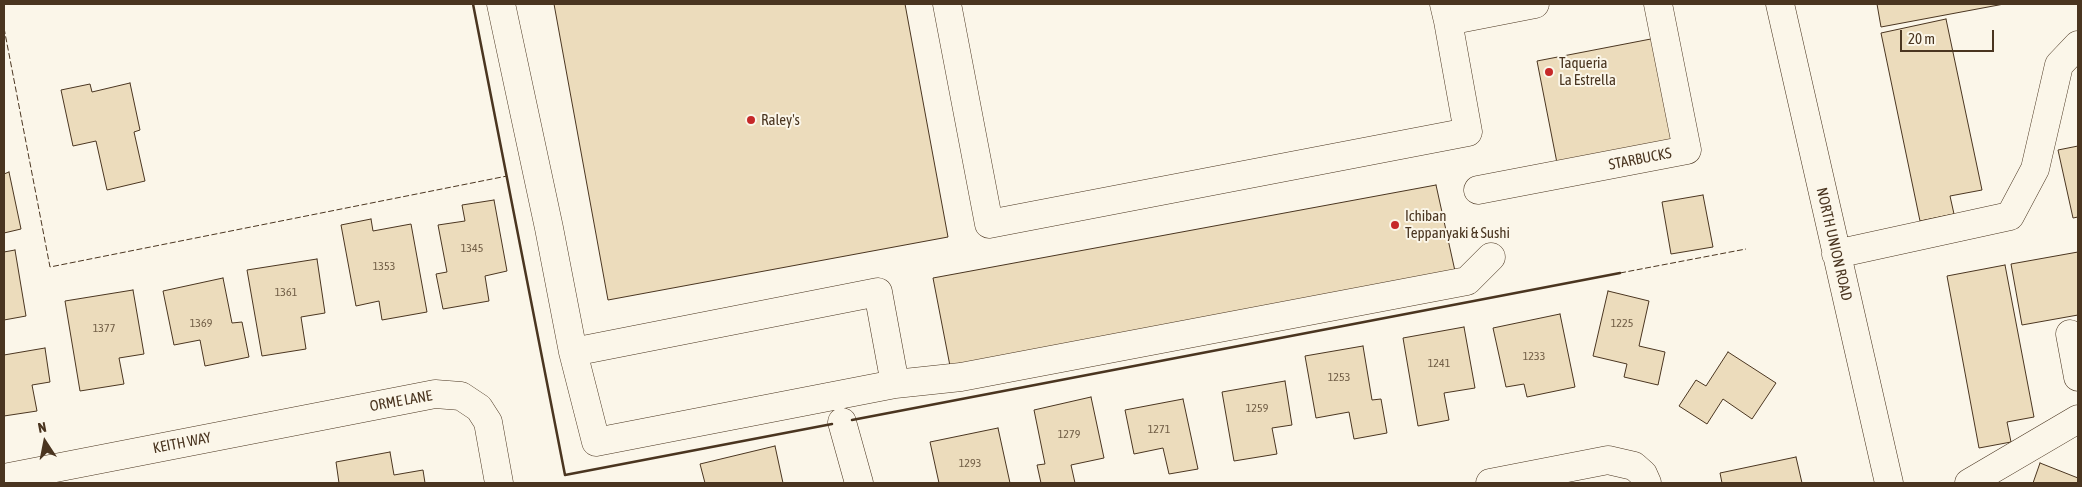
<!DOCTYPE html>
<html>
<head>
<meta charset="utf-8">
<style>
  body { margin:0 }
  #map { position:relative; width:2082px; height:487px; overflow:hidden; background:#fbf6e9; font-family:"Asap Condensed",sans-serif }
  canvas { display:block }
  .frame { position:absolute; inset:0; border:5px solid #4a3520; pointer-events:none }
  .north { position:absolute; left:20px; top:417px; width:50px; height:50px; -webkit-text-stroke:4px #fbf6e9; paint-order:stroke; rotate:349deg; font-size:14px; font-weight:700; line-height:20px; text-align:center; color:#4a3520 }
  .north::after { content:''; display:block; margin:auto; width:18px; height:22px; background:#4a3520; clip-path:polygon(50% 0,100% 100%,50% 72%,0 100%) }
  .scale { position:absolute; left:1900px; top:30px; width:94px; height:22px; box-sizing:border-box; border:2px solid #4a3520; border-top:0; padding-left:6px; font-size:15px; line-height:18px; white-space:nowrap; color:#4a3520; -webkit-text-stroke:4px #fbf6e9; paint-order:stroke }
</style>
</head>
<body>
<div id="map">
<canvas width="2082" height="487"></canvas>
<div class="frame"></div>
<div class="north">N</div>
<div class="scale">20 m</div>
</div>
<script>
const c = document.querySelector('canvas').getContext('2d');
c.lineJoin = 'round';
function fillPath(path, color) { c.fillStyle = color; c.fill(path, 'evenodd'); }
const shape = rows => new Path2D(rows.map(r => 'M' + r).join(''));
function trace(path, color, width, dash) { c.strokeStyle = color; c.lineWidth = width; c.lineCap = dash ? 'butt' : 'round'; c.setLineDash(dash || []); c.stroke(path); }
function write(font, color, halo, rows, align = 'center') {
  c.font = font + ' "Asap Condensed",sans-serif'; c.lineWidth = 4; c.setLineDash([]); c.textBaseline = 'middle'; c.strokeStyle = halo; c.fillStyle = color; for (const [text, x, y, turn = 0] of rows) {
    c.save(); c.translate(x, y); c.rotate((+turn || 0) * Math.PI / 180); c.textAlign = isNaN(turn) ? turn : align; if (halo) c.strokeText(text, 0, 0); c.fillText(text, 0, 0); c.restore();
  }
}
const building = shape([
  [554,4,905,4,948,237,608,300,554,4],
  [1877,4,2004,4,1881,27,1877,4],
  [1946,19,1982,190,1950,196,1954,214,1920,221,1881,33,1946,19],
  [1656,38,1675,140,1557,163,1537,61,1656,38],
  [130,83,140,130,134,132,145,181,107,190,96,141,73,146,61,90,90,84,92,92,130,83],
  [2078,146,2078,217,2073,218,2058,150,2078,146],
  [9,172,21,229,4,233,4,174,9,172],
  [1436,185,1455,271,950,366,933,278,1436,185],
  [1703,195,1713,247,1671,254,1662,202,1703,195],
  [494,200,507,271,485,276,489,301,443,309,436,274,447,272,438,225,465,221,462,205,494,200],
  [371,219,373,231,411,224,427,312,382,320,379,301,356,306,341,225,371,219],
  [15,250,26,316,4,320,4,252,15,250],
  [2078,252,2078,315,2022,325,2011,264,2078,252],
  [317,259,325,313,301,317,306,349,262,356,247,270,317,259],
  [2005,265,2034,417,2007,422,2011,442,1979,448,1947,276,2005,265],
  [223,278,232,323,242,322,249,357,205,366,200,340,174,345,163,291,223,278],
  [133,290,144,354,119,358,124,384,80,391,65,301,133,290],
  [1608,291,1649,301,1639,346,1665,352,1658,385,1624,377,1627,364,1593,356,1608,291],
  [1560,314,1575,387,1527,397,1524,384,1506,387,1493,328,1560,314],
  [1464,327,1475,388,1444,393,1449,420,1418,426,1403,338,1464,327],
  [1363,346,1372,400,1381,399,1387,433,1354,439,1349,412,1316,418,1305,356,1363,346],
  [45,348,50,382,32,385,37,411,4,416,4,355,45,348],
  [1728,352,1776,383,1752,419,1723,399,1707,424,1679,406,1696,380,1706,386,1728,352],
  [1285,381,1292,425,1272,428,1277,454,1234,461,1222,392,1285,381],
  [1091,397,1104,458,1071,465,1075,483,1041,483,1037,465,1045,464,1034,410,1091,397],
  [1183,399,1198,469,1169,474,1163,448,1134,454,1125,410,1183,399],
  [998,428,1010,483,939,483,930,442,998,428],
  [775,446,783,483,705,483,700,464,775,446],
  [390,452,394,475,423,470,425,483,339,483,336,462,390,452],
  [1796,457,1802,483,1722,483,1720,473,1796,457],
  [2040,463,2078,478,2078,483,2033,483,2040,463]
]);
fillPath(building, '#ecdcbc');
trace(building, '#4a3520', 1);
const minor = shape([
  [501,4,549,228,573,352,596,442,895,384,878,292,573,352],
  [947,4,989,224,1468,132,1448,21],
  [1444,4,1448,21,1535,4],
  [1780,4,1889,483],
  [1478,190,1687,150,1658,4],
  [1836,254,2010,216,2035,169,2059,65,2078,45],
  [2070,334,2078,377],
  [895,384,961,377,1467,281,1491,257],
  [842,422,859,483],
  [4,478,435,394,461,396,479,408,488,422,499,483],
  [1490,483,1608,460,1634,466,1643,474,1647,483],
  [1969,483,2078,419]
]);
trace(minor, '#4a3520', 29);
trace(minor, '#fbf6e9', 28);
trace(shape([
  [4,28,50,267,507,176],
  [1620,273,1746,249]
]), '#4a3520', 1, [6, 2.5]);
trace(shape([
  [473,4,565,475,832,424],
  [852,420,1620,273]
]), '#4a3520', 2.5);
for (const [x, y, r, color] of [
  [1549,72,5,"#c62828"],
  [751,120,5,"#c62828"],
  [1395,225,5,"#c62828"]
]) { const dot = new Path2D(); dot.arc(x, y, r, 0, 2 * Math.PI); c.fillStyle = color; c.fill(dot); trace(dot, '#fbf6e9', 2); }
write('12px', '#725f47', null, [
  ["1345",472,248],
  ["1353",384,266],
  ["1361",286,292],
  ["1369",201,323],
  ["1225",1622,323],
  ["1377",104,328],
  ["1233",1534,356],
  ["1241",1439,363],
  ["1253",1339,377],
  ["1259",1257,408],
  ["1271",1159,429],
  ["1279",1069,434],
  ["1293",970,463]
]);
write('15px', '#4a3520', '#fbf6e9', [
  ["Taqueria",1559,63],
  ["La Estrella",1559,80],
  ["Raley's",761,120],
  ["Ichiban",1405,216],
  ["Teppanyaki & Sushi",1405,233]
], 'left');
write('15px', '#4a3520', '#fbf6e9', [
  ["STARBUCKS",1640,159,-11],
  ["NORTH UNION ROAD",1834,244,77],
  ["ORME LANE",401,401,-10],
  ["KEITH WAY",182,443,-11]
]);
</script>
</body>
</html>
